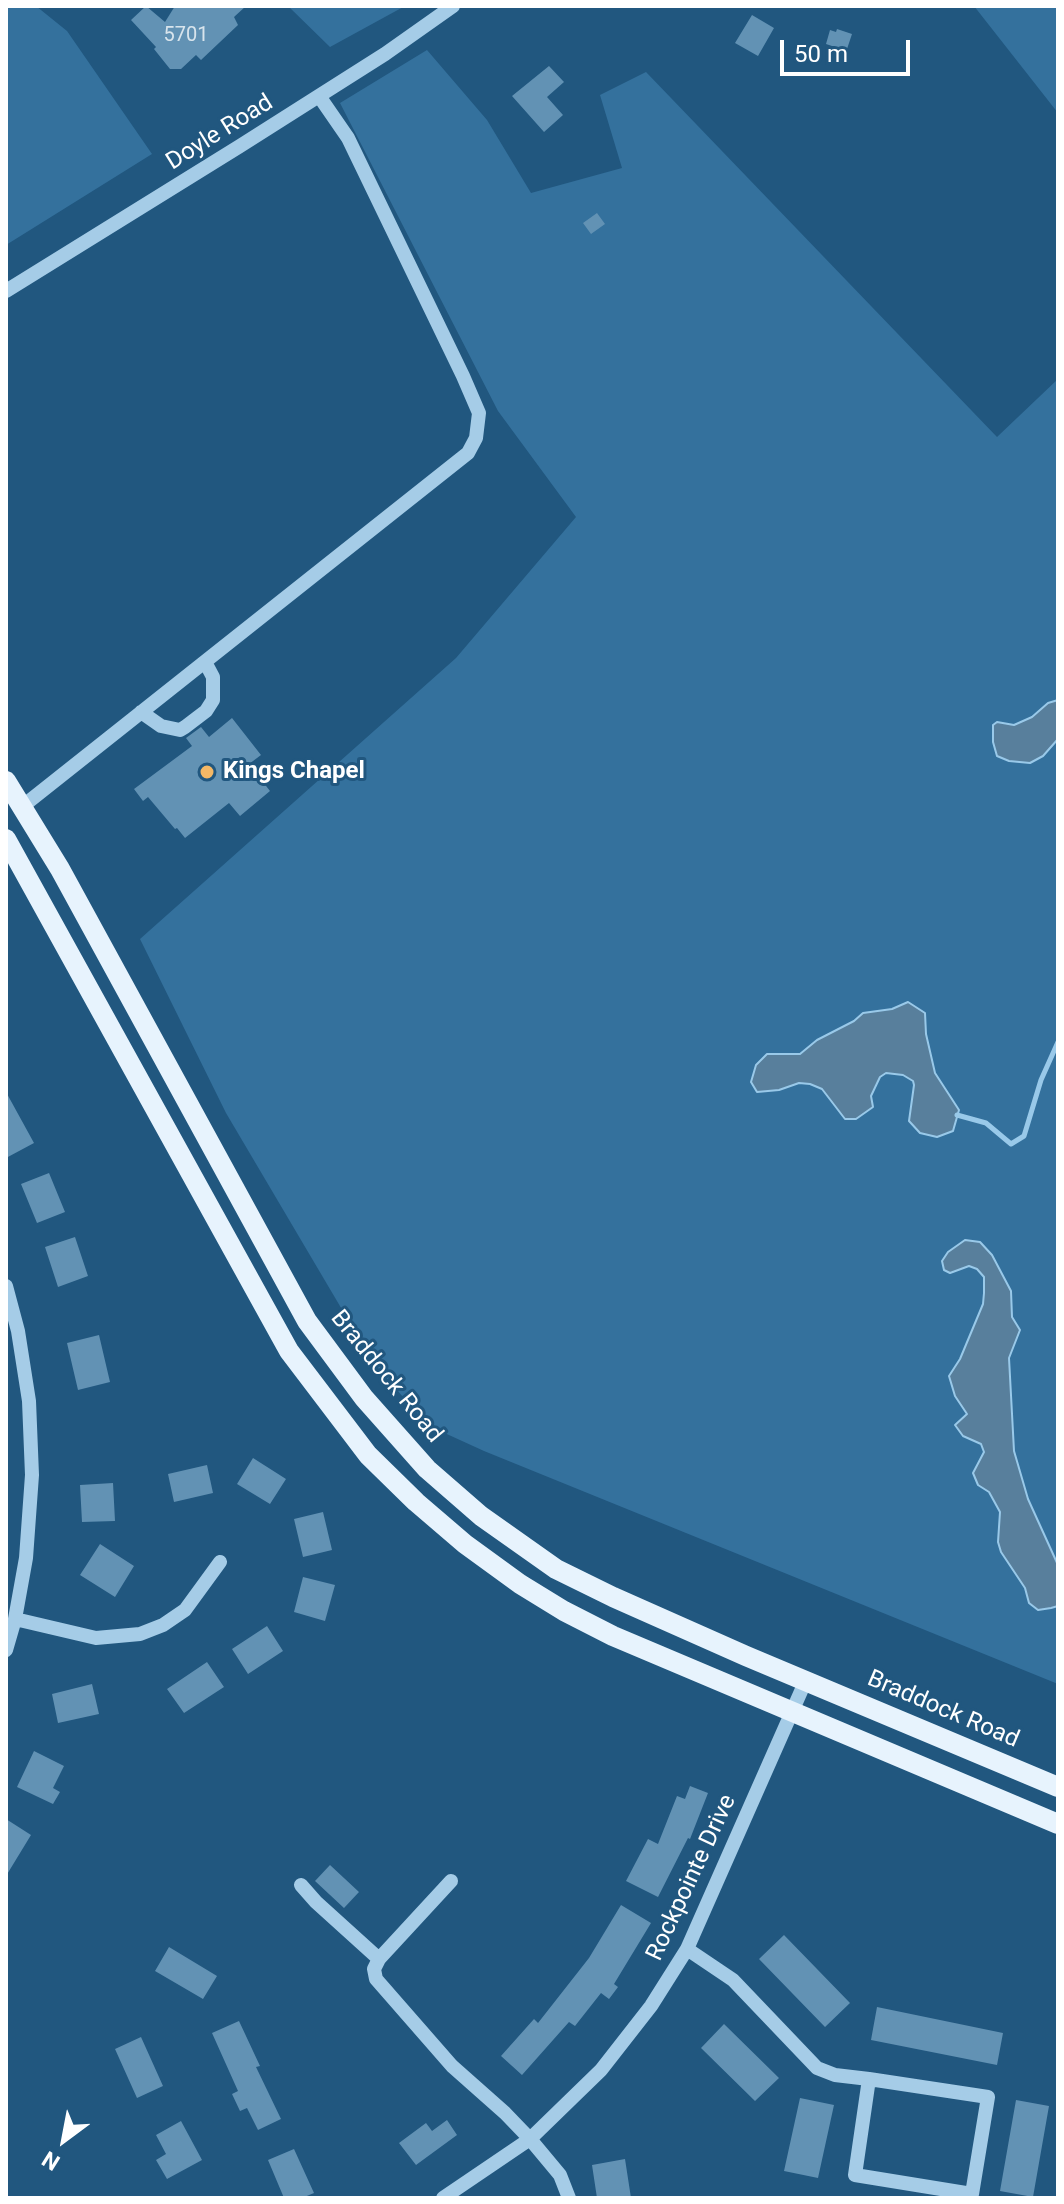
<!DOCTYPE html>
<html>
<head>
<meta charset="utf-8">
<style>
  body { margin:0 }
  #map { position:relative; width:1064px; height:2204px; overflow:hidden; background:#21577f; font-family:Roboto,sans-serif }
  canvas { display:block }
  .frame { position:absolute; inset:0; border:8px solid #fff; pointer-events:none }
  .north { position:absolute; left:24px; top:2100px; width:80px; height:80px; -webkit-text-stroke:6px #21577f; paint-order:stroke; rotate:212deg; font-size:22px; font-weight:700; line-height:32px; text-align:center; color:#fff }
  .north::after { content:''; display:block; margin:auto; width:28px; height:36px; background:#fff; clip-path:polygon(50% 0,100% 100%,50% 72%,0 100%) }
  .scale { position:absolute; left:780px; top:40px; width:130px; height:36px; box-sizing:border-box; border:4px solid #fff; border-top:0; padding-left:10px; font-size:24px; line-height:28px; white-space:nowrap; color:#fff; -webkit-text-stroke:6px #21577f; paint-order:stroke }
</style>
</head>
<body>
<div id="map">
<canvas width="1064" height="2204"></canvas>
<div class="frame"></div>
<div class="north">N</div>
<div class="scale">50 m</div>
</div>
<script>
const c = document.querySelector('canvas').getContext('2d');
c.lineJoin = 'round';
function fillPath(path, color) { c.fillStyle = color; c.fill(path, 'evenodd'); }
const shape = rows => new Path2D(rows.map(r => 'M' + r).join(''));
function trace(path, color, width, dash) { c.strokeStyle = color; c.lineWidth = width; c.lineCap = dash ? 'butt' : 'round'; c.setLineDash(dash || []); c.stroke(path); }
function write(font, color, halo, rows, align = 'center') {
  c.font = font + ' Roboto,sans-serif'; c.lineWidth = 6; c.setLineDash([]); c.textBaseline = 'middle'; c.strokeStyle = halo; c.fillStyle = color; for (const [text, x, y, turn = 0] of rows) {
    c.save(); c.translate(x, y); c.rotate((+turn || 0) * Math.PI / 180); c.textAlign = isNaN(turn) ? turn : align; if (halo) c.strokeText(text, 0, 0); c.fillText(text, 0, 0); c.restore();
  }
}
fillPath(shape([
  [6,6,36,6,67,31,152,154,6,245],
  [288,6,405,6,330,47],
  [974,6,1058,6,1058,113],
  [427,50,487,120,531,193,622,168,600,95,646,72,997,437,1058,379,1058,1684,484,1451,427,1425,373,1362,226,1113,140,939,456,658,576,517,498,411,340,103]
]), '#34719d');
const water = shape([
  [1058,700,1058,739,1043,756,1030,763,1009,761,997,756,993,742,993,725,997,722,1014,725,1032,717,1048,703,1058,700],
  [908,1002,925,1013,926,1034,935,1073,959,1110,953,1131,937,1137,920,1133,909,1121,914,1085,913,1081,903,1075,886,1073,880,1077,871,1096,873,1107,856,1119,845,1119,822,1089,810,1084,799,1083,779,1090,757,1092,751,1082,756,1065,767,1054,800,1054,817,1040,854,1021,863,1013,892,1009,908,1002],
  [965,1240,980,1242,992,1255,1011,1291,1012,1317,1020,1330,1009,1358,1014,1451,1028,1499,1058,1565,1058,1606,1051,1608,1038,1610,1029,1603,1025,1588,1001,1552,998,1542,1000,1512,989,1492,978,1485,973,1473,984,1452,981,1444,963,1436,955,1425,967,1414,955,1396,949,1376,960,1359,983,1304,984,1293,984,1277,977,1269,969,1266,950,1273,944,1270,942,1261,948,1252,965,1240]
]);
fillPath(water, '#587f9c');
trace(water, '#99c9e9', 2);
trace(shape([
  [957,1115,986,1123,1011,1144,1024,1136,1041,1080,1058,1042]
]), '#99c9e9', 5);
fillPath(shape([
  [146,6,165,22,175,6,246,6,234,17,238,25,201,60,196,55,181,69,170,69,154,49,156,47,131,20],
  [752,15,774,28,758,56,735,43],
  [837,29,852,34,845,55,830,50,832,46,826,44,830,30,836,32],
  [549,66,564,82,547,97,563,115,544,132,512,96],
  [597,213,605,224,591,234,583,223],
  [232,718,261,755,249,764,270,791,240,816,229,803,185,838,177,828,175,829,148,797,143,801,134,789,192,746,186,738,201,727,209,737],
  [6,1092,34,1143,6,1158],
  [49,1173,65,1212,37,1223,21,1184],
  [75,1237,88,1276,58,1287,45,1247],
  [99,1335,110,1382,78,1390,67,1343],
  [253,1458,286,1479,270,1504,237,1484],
  [207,1465,213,1493,174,1502,168,1474],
  [113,1483,115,1521,82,1522,80,1485],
  [323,1512,332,1550,303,1557,294,1519],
  [100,1544,134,1566,115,1597,80,1575],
  [303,1577,335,1585,325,1621,294,1612],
  [267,1626,283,1651,248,1674,232,1649],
  [207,1662,224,1687,184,1713,167,1689],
  [92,1684,99,1714,58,1723,52,1694],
  [34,1751,64,1766,53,1788,60,1792,53,1804,17,1787],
  [690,1786,708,1793,690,1839,688,1838,658,1897,626,1881,648,1839,658,1844,677,1796,685,1799],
  [6,1819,31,1835,6,1876],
  [330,1865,359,1892,344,1908,315,1881],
  [621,1905,651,1923,614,1984,618,1987,609,1999,601,1993,575,2026,569,2022,522,2075,501,2056,534,2019,538,2023,589,1958],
  [784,1935,850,2003,825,2027,759,1959],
  [169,1947,217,1976,203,1999,155,1971],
  [877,2007,1003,2033,997,2065,871,2040],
  [239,2021,260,2066,256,2067,281,2119,258,2130,247,2108,240,2111,232,2094,238,2091,212,2033],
  [724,2024,779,2078,755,2101,701,2048],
  [141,2037,163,2086,137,2098,115,2049],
  [800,2098,834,2105,818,2178,784,2171],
  [1016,2100,1049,2106,1033,2197,1000,2191],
  [447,2120,457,2135,416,2165,399,2143,426,2123,432,2131],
  [181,2121,202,2160,167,2179,156,2160,166,2154,156,2135],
  [294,2149,314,2193,302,2198,284,2198,268,2160],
  [625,2159,631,2198,597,2198,592,2165]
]), '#6292b4');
trace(shape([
  [6,291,240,146,385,54,453,6],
  [141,712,161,726,180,730,185,727,206,711,213,700,213,677,205,662],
  [23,806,468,453,476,438,479,413,463,376,348,138,319,96],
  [6,1286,18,1331,29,1401,32,1475,26,1558,15,1619,6,1650],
  [15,1619,96,1638,140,1634,163,1625,185,1610,220,1562],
  [451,1881,379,1959,374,1969,376,1979,452,2066,505,2113,530,2139,560,2175,569,2198],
  [301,1885,316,1902,379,1959],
  [687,1949,733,1980,817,2068,835,2075,869,2079],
  [869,2079,988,2097,972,2194,855,2175,869,2079],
  [443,2198,530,2139,601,2070,651,2006,687,1949,806,1680]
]), '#a5cce7', 14);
trace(shape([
  [6,781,60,869,307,1321,364,1398,427,1469,481,1516,556,1569,613,1597,746,1656,1058,1787],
  [6,839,289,1351,368,1455,416,1502,465,1544,520,1584,564,1611,613,1636,1058,1824]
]), '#e7f3fd', 20);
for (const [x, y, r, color] of [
  [207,772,8,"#f4b866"]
]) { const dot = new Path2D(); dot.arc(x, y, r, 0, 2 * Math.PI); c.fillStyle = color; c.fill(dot); trace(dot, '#21577f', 3); }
write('20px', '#d8e4ec', null, [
  ["5701",186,36]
]);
write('24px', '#fff', '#21577f', [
  ["Doyle Road",220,133,-32],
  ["Braddock Road",386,1377,51],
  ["Braddock Road",943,1710,23],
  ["Rockpointe Drive",692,1878,-65]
]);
write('bold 24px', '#fff', '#21577f', [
  ["Kings Chapel",223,772]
], 'left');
</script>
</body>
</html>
